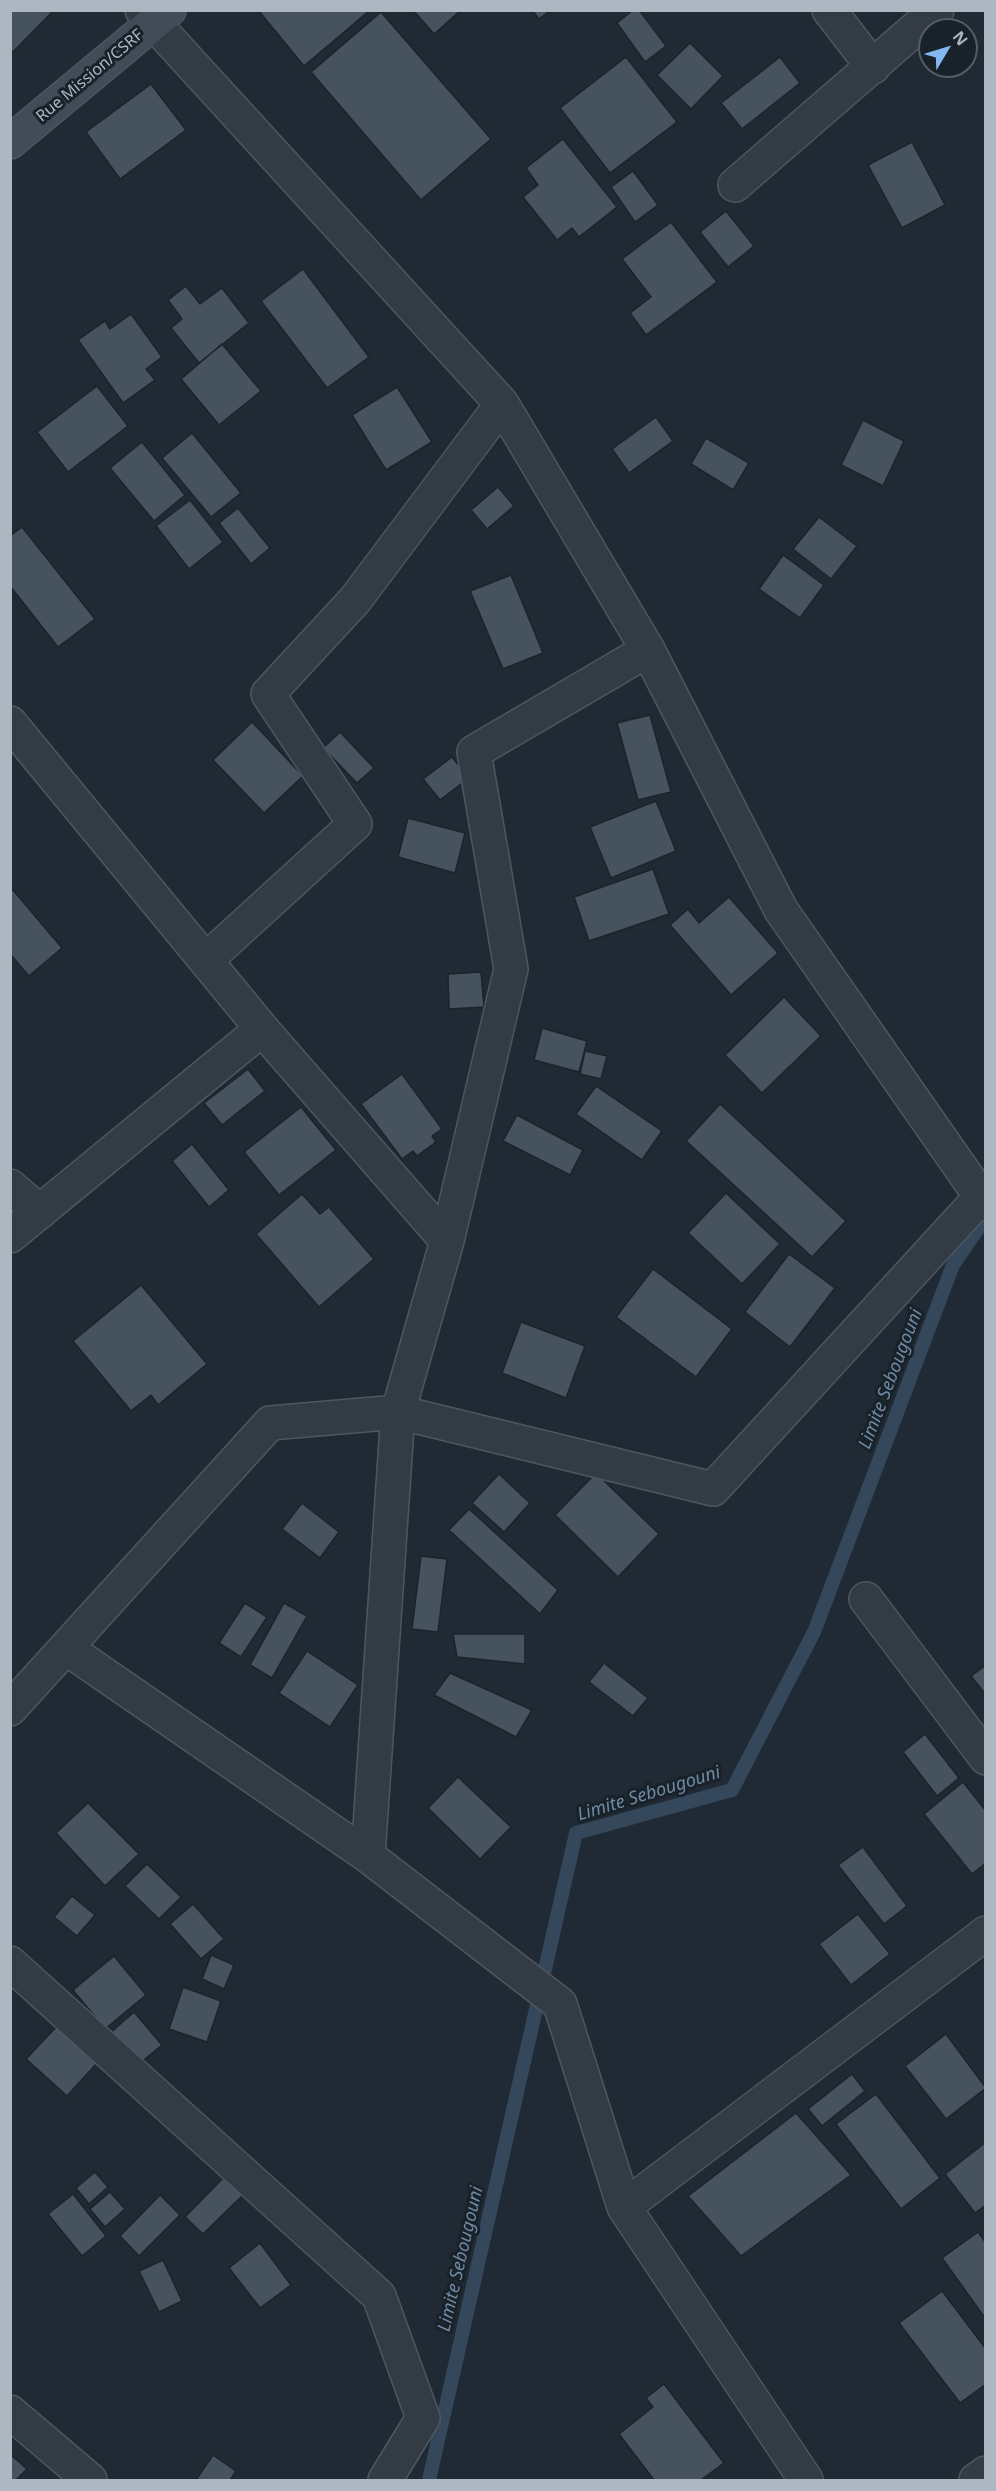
<!DOCTYPE html>
<html>
<head>
<meta charset="utf-8">
<style>
  body { margin:0 }
  #map { position:relative; width:996px; height:2491px; overflow:hidden; background:#202a34; font-family:"Noto Sans",sans-serif }
  canvas { display:block }
  .frame { position:absolute; inset:0; border:12px solid #adb7c2; pointer-events:none }
  .north { position:absolute; left:918px; top:18px; width:60px; height:60px; box-sizing:border-box; background:#192129; border:2px solid #545d66; border-radius:50%; rotate:52deg; font-size:16px; font-weight:700; line-height:24px; text-align:center; color:#adb7c2 }
  .north::after { content:''; display:block; margin:auto; width:21px; height:27px; background:#82b7f2; clip-path:polygon(50% 0,100% 100%,50% 72%,0 100%) }
</style>
</head>
<body>
<div id="map">
<canvas width="996" height="2491"></canvas>
<div class="frame"></div>
<div class="north">N</div>
</div>
<script>
const c = document.querySelector('canvas').getContext('2d');
c.lineJoin = 'round';
const shape = rows => new Path2D(rows.map(r => 'M' + r).join(''));
function trace(path, color, width, dash) { c.strokeStyle = color; c.lineWidth = width; c.lineCap = dash ? 'butt' : 'round'; c.setLineDash(dash || []); c.stroke(path); }
function fillPath(path, color) { c.fillStyle = color; c.fill(path, 'evenodd'); }
function write(font, color, halo, rows, align = 'center') {
  c.font = font + ' "Noto Sans",sans-serif'; c.lineWidth = 6; c.setLineDash([]); c.textBaseline = 'middle'; c.strokeStyle = halo; c.fillStyle = color; for (const [text, x, y, turn = 0] of rows) {
    c.save(); c.translate(x, y); c.rotate((+turn || 0) * Math.PI / 180); c.textAlign = isNaN(turn) ? turn : align; if (halo) c.strokeText(text, 0, 0); c.fillText(text, 0, 0); c.restore();
  }
}
trace(shape([
  [429,2480,576,1833,732,1790,814,1632,953,1265,986,1217]
]), '#34475b', 14);
const building = shape([
  [10,10,54,10,13,52,10,49,10,10],
  [258,10,370,10,304,66,258,10],
  [413,10,460,10,460,11,434,34,413,10],
  [532,10,551,10,539,19,532,10],
  [633,10,639,10,666,46,645,62,617,23,633,10],
  [381,12,491,139,421,200,311,72,381,12],
  [690,43,723,76,691,109,657,75,690,43],
  [626,57,677,122,610,173,560,108,626,57],
  [780,57,800,83,742,129,721,103,780,57],
  [151,84,186,130,120,179,86,132,151,84],
  [563,139,617,207,579,237,572,228,557,240,523,197,538,185,526,168,563,139],
  [912,142,945,205,902,228,868,165,912,142],
  [633,171,658,205,635,222,611,187,633,171],
  [726,211,754,246,728,267,700,232,726,211],
  [671,222,717,282,646,335,630,313,651,297,622,259,671,222],
  [303,269,369,357,327,388,261,301,303,269],
  [186,286,200,304,222,288,249,323,199,363,171,328,182,319,168,300,186,286],
  [131,314,162,357,146,369,155,380,123,403,78,340,105,321,110,329,131,314],
  [222,344,261,391,219,425,181,379,222,344],
  [97,386,128,426,68,472,37,432,97,386],
  [397,387,432,442,386,470,352,415,397,387],
  [656,417,673,441,629,473,612,449,656,417],
  [863,420,904,441,883,486,841,465,863,420],
  [192,433,241,493,211,517,162,458,192,433],
  [706,438,749,463,733,490,691,464,706,438],
  [142,442,185,495,154,521,110,468,142,442],
  [498,487,514,506,487,529,471,510,498,487],
  [190,500,223,542,189,569,156,526,190,500],
  [238,508,270,548,251,564,219,523,238,508],
  [819,517,857,546,831,579,793,549,819,517],
  [22,527,95,619,58,647,10,586,10,536,22,527],
  [783,555,824,585,800,618,759,589,783,555],
  [511,575,543,653,503,669,470,591,511,575],
  [650,715,671,792,638,800,617,723,650,715],
  [252,722,303,776,264,813,213,760,252,722],
  [340,732,374,768,357,783,323,748,340,732],
  [452,757,469,778,440,800,423,779,452,757],
  [656,801,676,851,611,878,590,827,656,801],
  [408,818,465,833,455,873,398,857,408,818],
  [653,869,669,914,589,941,574,897,653,869],
  [13,890,62,948,29,976,10,954,10,892,13,890],
  [729,897,778,953,731,995,670,925,688,909,699,923,729,897],
  [481,972,484,1007,449,1009,448,974,481,972],
  [784,997,821,1036,762,1093,725,1055,784,997],
  [542,1028,587,1041,579,1072,534,1060,542,1028],
  [585,1051,607,1056,601,1079,580,1074,585,1051],
  [248,1069,265,1091,222,1125,204,1103,248,1069],
  [402,1074,442,1129,432,1136,436,1142,417,1156,413,1151,402,1159,361,1104,402,1074],
  [596,1086,662,1131,642,1160,576,1114,596,1086],
  [720,1104,846,1221,812,1257,686,1141,720,1104],
  [301,1107,336,1150,279,1195,244,1152,301,1107],
  [517,1115,583,1150,570,1175,503,1141,517,1115],
  [192,1144,229,1190,209,1207,172,1161,192,1144],
  [726,1193,780,1244,742,1284,688,1233,726,1193],
  [302,1194,320,1214,329,1207,374,1259,319,1307,256,1234,302,1194],
  [789,1254,835,1288,790,1347,745,1312,789,1254],
  [653,1269,732,1329,696,1377,616,1317,653,1269],
  [141,1285,207,1364,158,1405,151,1395,131,1411,73,1341,141,1285],
  [521,1322,585,1346,566,1398,502,1373,521,1322],
  [596,1473,659,1534,618,1577,555,1515,596,1473],
  [499,1474,530,1503,504,1532,472,1503,499,1474],
  [302,1503,339,1532,320,1558,282,1529,302,1503],
  [469,1509,558,1590,540,1614,449,1530,469,1509],
  [421,1556,447,1559,438,1632,412,1629,421,1556],
  [245,1603,267,1617,241,1657,219,1643,245,1603],
  [284,1603,307,1616,272,1678,250,1665,284,1603],
  [453,1634,525,1634,525,1664,457,1657,453,1634],
  [307,1651,358,1685,330,1727,279,1693,307,1651],
  [604,1663,648,1698,633,1716,589,1682,604,1663],
  [986,1665,986,1695,971,1676,986,1665],
  [450,1673,532,1710,516,1737,434,1695,450,1673],
  [925,1734,959,1778,937,1796,903,1752,925,1734],
  [458,1777,511,1827,480,1859,428,1808,458,1777],
  [963,1782,986,1811,986,1863,972,1874,924,1814,963,1782],
  [88,1803,139,1854,105,1886,56,1833,88,1803],
  [863,1847,907,1906,884,1924,838,1865,863,1847],
  [147,1864,181,1897,159,1919,125,1886,147,1864],
  [72,1896,95,1915,77,1936,54,1917,72,1896],
  [193,1904,224,1939,201,1959,170,1924,193,1904],
  [858,1914,890,1954,851,1985,819,1944,858,1914],
  [211,1955,234,1965,224,1989,202,1979,211,1955],
  [114,1956,146,1995,105,2029,73,1990,114,1956],
  [183,1987,221,2001,207,2042,169,2029,183,1987],
  [134,2012,162,2045,138,2065,110,2033,134,2012],
  [58,2025,98,2062,67,2096,26,2059,58,2025],
  [946,2034,986,2088,946,2119,905,2066,946,2034],
  [852,2074,865,2091,822,2126,808,2109,852,2074],
  [876,2094,940,2178,901,2209,836,2124,876,2094],
  [796,2113,851,2175,741,2256,688,2196,796,2113],
  [986,2142,986,2205,975,2213,945,2174,986,2142],
  [95,2172,108,2187,89,2204,76,2188,95,2172],
  [225,2176,244,2194,203,2234,185,2217,225,2176],
  [110,2192,125,2209,105,2227,90,2209,110,2192],
  [73,2194,106,2236,82,2256,48,2214,73,2194],
  [160,2195,180,2215,139,2256,120,2236,160,2195],
  [978,2232,986,2243,985,2318,942,2258,978,2232],
  [260,2243,291,2285,260,2308,229,2268,260,2243],
  [163,2260,182,2301,159,2312,139,2271,163,2260],
  [942,2291,986,2349,986,2384,960,2403,899,2323,942,2291],
  [664,2384,724,2463,701,2480,654,2480,619,2434,653,2407,646,2398,664,2384],
  [10,2454,27,2469,16,2480,10,2480,10,2454],
  [213,2455,236,2471,230,2480,196,2480,213,2455]
]);
fillPath(building, '#46525e');
trace(building, '#1b232b', 1.5);
const street = shape([
  [142,10,502,404,648,650,781,910,986,1204],
  [829,10,873,67],
  [735,185,937,10],
  [10,723,262,1029,447,1241],
  [206,960,355,824,268,694,355,600,502,404],
  [10,1186,40,1212],
  [10,1236,262,1029],
  [866,1599,986,1758],
  [66,1648,368,1856,560,2004,624,2207,806,2480],
  [10,1709,270,1423,398,1412,713,1489,981,1197],
  [368,1856,398,1412,447,1241,511,969,474,752,648,650],
  [10,1963,379,2296,423,2418,385,2480],
  [624,2207,986,1933],
  [10,2412,90,2480],
  [976,2480,986,2473]
]);
const secondary = shape([
  [10,142,169,10]
]);
trace(street, '#4e5760', 36);
trace(secondary, '#4e5760', 36);
trace(street, '#333c45', 33);
trace(secondary, '#414c58', 33);
write('16px', '#adb7c2', '#192129', [
  ["Rue Mission/CSRF",90,76,-40]
]);
write('italic 18px', '#6f8aa5', '#192129', [
  ["Limite Sebougouni",891,1379,-69],
  ["Limite Sebougouni",649,1794,-17],
  ["Limite Sebougouni",461,2259,-77]
]);
</script>
</body>
</html>
